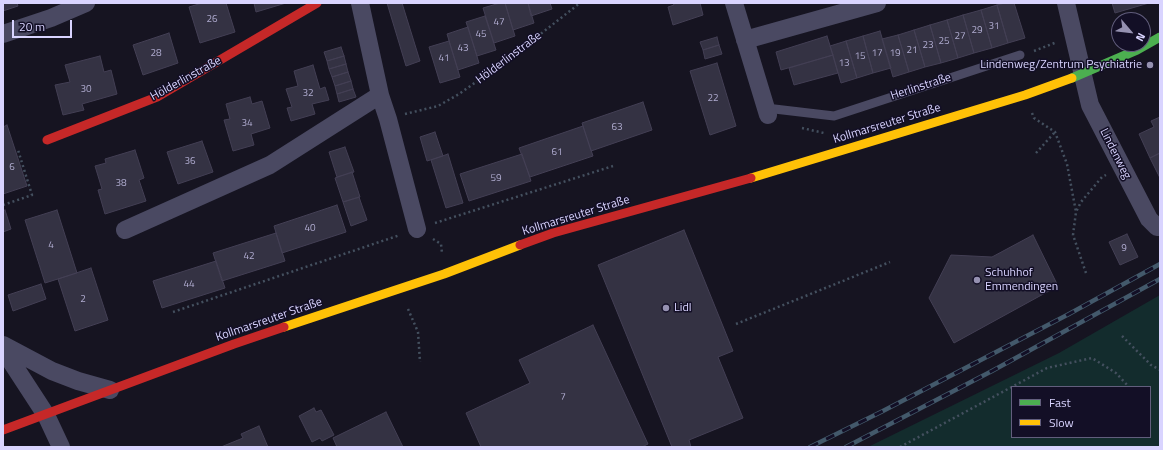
<!DOCTYPE html>
<html>
<head>
<meta charset="utf-8">
<style>
  body { margin:0 }
  #map { position:relative; width:1163px; height:450px; overflow:hidden; background:#161421; font-family:"Titillium Web",sans-serif }
  canvas { display:block }
  .frame { position:absolute; inset:0; border:4px solid #d9d4ff; pointer-events:none }
  .legend { position:absolute; left:1011px; top:386px; width:140px; height:52px; box-sizing:border-box; background:#130f26; border:1px solid #625e7d; margin:0; padding:5px 7px; list-style:none; font-size:12px; color:#d9d4ff }
  .legend li { display:flex; align-items:center; gap:8px; height:20px }
  .legend b { width:20px; border:1px solid #625e7d }
  .north { position:absolute; left:1111px; top:12px; width:40px; height:40px; box-sizing:border-box; background:#130f26; border:1px solid #625e7d; border-radius:50%; rotate:118deg; font-size:11px; font-weight:700; line-height:16px; text-align:center; color:#d9d4ff }
  .north::after { content:''; display:block; margin:auto; width:14px; height:18px; background:#9591b1; clip-path:polygon(50% 0,100% 100%,50% 72%,0 100%) }
  .scale { position:absolute; left:12px; top:20px; width:60px; height:18px; box-sizing:border-box; border:2px solid #d9d4ff; border-top:0; padding-left:5px; font-size:12px; line-height:14px; white-space:nowrap; color:#d9d4ff; -webkit-text-stroke:3px #130f26; paint-order:stroke }
</style>
</head>
<body>
<div id="map">
<canvas width="1163" height="450"></canvas>
<div class="frame"></div>
<ul class="legend">
<li><b style="height:5px;background:#4caf50"></b>Fast</li>
<li><b style="height:5px;background:#ffc107"></b>Slow</li>
</ul>
<div class="north">N</div>
<div class="scale">20 m</div>
</div>
<script>
const c = document.querySelector('canvas').getContext('2d');
c.lineJoin = 'round';
function fillPath(path, color) { c.fillStyle = color; c.fill(path, 'evenodd'); }
const shape = rows => new Path2D(rows.map(r => 'M' + r).join(''));
function trace(path, color, width, dash) { c.strokeStyle = color; c.lineWidth = width; c.lineCap = dash ? 'butt' : 'round'; c.setLineDash(dash || []); c.stroke(path); }
function write(font, color, halo, rows, align = 'center') {
  c.font = font + ' "Titillium Web",sans-serif'; c.lineWidth = 3; c.setLineDash([]); c.textBaseline = 'middle'; c.strokeStyle = halo; c.fillStyle = color; for (const [text, x, y, turn = 0] of rows) {
    c.save(); c.translate(x, y); c.rotate((+turn || 0) * Math.PI / 180); c.textAlign = isNaN(turn) ? turn : align; if (halo) c.strokeText(text, 0, 0); c.fillText(text, 0, 0); c.restore();
  }
}
fillPath(shape([
  [1160,295,1160,447,868,447,1059,353],
  [1012,387,1150,387,1150,437,1012,437]
]), '#132c2d');
const building = shape([
  [3,3,17,3,18,6,3,11,3,3],
  [202,3,226,3,235,32,200,43,189,7,202,3],
  [254,3,286,3,256,12,254,3],
  [387,3,402,3,420,61,406,66,387,3],
  [500,3,505,3,515,36,494,43,483,8,500,3],
  [505,3,528,3,534,23,513,30,505,3],
  [528,3,550,3,552,9,531,16,528,3],
  [673,3,700,3,703,15,673,25,668,7,674,5,673,3],
  [1005,3,1014,3,1025,38,1008,43,997,5,1005,3],
  [1112,3,1149,3,1115,13,1112,3],
  [997,5,1008,43,992,48,981,10,997,5],
  [981,10,992,48,974,53,963,15,981,10],
  [963,15,974,53,958,58,947,20,963,15],
  [485,16,496,50,477,56,466,22,485,16],
  [947,20,958,58,941,63,930,25,947,20],
  [930,25,941,63,925,67,914,30,930,25],
  [468,27,479,63,458,70,447,34,468,27],
  [914,30,925,67,909,72,898,35,914,30],
  [880,31,891,68,873,73,863,36,880,31],
  [169,33,178,63,143,75,133,45,169,33],
  [898,35,909,72,893,77,882,39,898,35],
  [827,36,833,55,781,70,776,52,827,36],
  [863,36,873,73,857,78,846,41,863,36],
  [717,37,719,45,703,50,700,42,717,37],
  [449,41,460,77,440,83,429,47,449,41],
  [846,41,857,78,841,83,830,46,846,41],
  [719,45,722,54,705,59,703,50,719,45],
  [341,47,344,56,327,61,324,52,341,47],
  [833,55,838,73,794,85,789,68,833,55],
  [100,56,104,72,111,70,117,94,82,104,84,110,63,115,55,85,70,82,65,65,100,56],
  [344,56,346,64,329,69,327,61,344,56],
  [717,63,736,126,710,135,690,71,717,63],
  [346,64,348,72,332,77,329,69,346,64],
  [313,65,320,89,325,87,329,100,312,104,315,114,291,121,287,108,292,107,286,89,298,86,294,71,313,65],
  [348,72,351,81,335,86,332,77,348,72],
  [351,81,353,89,337,94,335,86,351,81],
  [353,89,356,97,339,102,337,94,353,89],
  [250,97,252,104,262,101,270,128,251,134,254,145,233,151,224,120,230,119,226,104,250,97],
  [643,102,652,130,591,151,582,123,643,102],
  [1160,117,1160,153,1150,158,1139,134,1154,127,1151,121,1160,117],
  [7,125,27,186,3,194,3,127,7,125],
  [583,126,593,156,530,177,519,148,583,126],
  [435,132,443,156,427,161,420,137,435,132],
  [202,141,213,172,178,184,167,152,202,141],
  [345,147,354,172,337,177,329,152,345,147],
  [135,150,144,178,139,180,146,201,105,214,98,190,102,189,95,166,106,163,105,159,135,150],
  [1160,153,1160,178,1150,158,1160,153],
  [448,154,463,203,446,208,431,160,448,154],
  [522,154,531,181,469,201,460,174,522,154],
  [352,172,360,197,343,202,335,178,352,172],
  [359,197,367,220,351,226,343,202,359,197],
  [337,205,346,232,282,253,274,226,337,205],
  [5,210,11,229,3,232,3,211,5,210],
  [57,210,77,273,45,283,25,220,57,210],
  [684,230,733,351,718,357,743,418,689,440,691,447,672,447,598,265,684,230],
  [276,233,285,261,222,281,213,253,276,233],
  [1127,234,1138,257,1120,265,1109,242,1127,234],
  [1033,235,1058,286,954,343,929,298,951,255,992,257,1033,235],
  [216,261,225,288,162,308,153,281,216,261],
  [91,268,108,320,75,331,58,279,91,268],
  [41,284,46,299,13,311,8,295,41,284],
  [593,325,648,444,642,447,481,447,466,413,530,383,519,360,593,325],
  [314,408,316,412,321,410,334,435,322,441,320,438,312,442,299,416,314,408],
  [386,412,403,447,337,447,333,438,386,412],
  [259,426,268,447,221,447,243,438,241,434,259,426]
]);
fillPath(building, '#343243');
trace(building, '#433f54', 1);
trace(shape([
  [1034,51,1057,42],
  [1032,113,1034,118,1055,132,1067,164,1076,212],
  [405,114,438,106,459,94,510,58,580,3],
  [802,128,824,133],
  [1036,153,1055,132],
  [3,205,32,195,18,150],
  [435,223,613,166],
  [433,239,441,244,442,253],
  [1086,273,1073,235,1076,212,1081,202,1102,177,1106,175],
  [408,309,418,332,420,362],
  [173,312,400,235],
  [736,324,890,262],
  [1122,336,1151,365,1160,370],
  [900,447,1047,368,1092,358,1116,373,1129,387]
]), '#44505f', 2.5, [2, 3]);
trace(shape([
  [766,108,834,116,1020,55]
]), '#4a4962', 9);
trace(shape([
  [360,3,380,95,388,119,417,229],
  [734,3,768,115],
  [1066,3,1090,105,1149,219,1157,227,1160,227],
  [3,34,51,18,86,3],
  [745,40,877,3],
  [125,230,270,165,380,95],
  [3,345,52,371,78,381,110,390],
  [3,349,46,415,61,447]
]), '#4a4962', 18);
trace(shape([
  [1072,78,1137,50,1160,37]
]), '#4caf50', 9);
trace(shape([
  [751,178,1025,95,1072,78],
  [284,327,444,274,520,245]
]), '#ffc107', 9);
trace(shape([
  [47,140,157,97,317,3],
  [520,245,553,233,751,178],
  [3,430,234,344,284,327]
]), '#c62828', 9);
const rail = shape([
  [810,447,881,412,1069,314,1160,264],
  [846,447,992,371,1160,279]
]);
trace(rail, '#43596b', 4.5);
trace(rail, '#130f26', 3, [9]);
for (const [x, y, r, color] of [
  [1150,65,4,"#9591b1"],
  [977,280,4,"#9591b1"],
  [666,308,4,"#9591b1"]
]) { const dot = new Path2D(); dot.arc(x, y, r, 0, 2 * Math.PI); c.fillStyle = color; c.fill(dot); trace(dot, '#130f26', 1.5); }
write('10px', '#b0acd0', null, [
  ["26",212,20],
  ["47",499,23],
  ["31",994,27],
  ["29",977,31],
  ["45",481,35],
  ["27",960,37],
  ["25",944,42],
  ["23",928,46],
  ["43",463,49],
  ["21",912,51],
  ["28",156,54],
  ["17",877,54],
  ["19",895,54],
  ["15",860,57],
  ["41",444,59],
  ["13",844,64],
  ["30",86,90],
  ["32",308,94],
  ["22",713,99],
  ["34",247,124],
  ["63",617,128],
  ["61",557,153],
  ["36",190,162],
  ["6",12,168],
  ["59",496,179],
  ["38",121,184],
  ["40",310,229],
  ["4",51,246],
  ["9",1124,249],
  ["42",249,257],
  ["44",189,285],
  ["2",83,300],
  ["7",563,398]
]);
write('12px', '#d9d4ff', '#130f26', [
  ["Hölderlinstraße",509,58,-37],
  ["Hölderlinstraße",186,79,-29],
  ["Herlinstraße",921,87,-18],
  ["Kollmarsreuter Straße",887,124,-17],
  ["Lindenweg",1115,154,63],
  ["Kollmarsreuter Straße",576,216,-17],
  ["Kollmarsreuter Straße",269,320,-19]
]);
write('12px', '#d9d4ff', '#130f26', [
  ["Lindenweg/Zentrum Psychiatrie",1142,65,"right"],
  ["Schuhhof",985,273],
  ["Emmendingen",985,287],
  ["Lidl",674,308]
], 'left');
</script>
</body>
</html>
